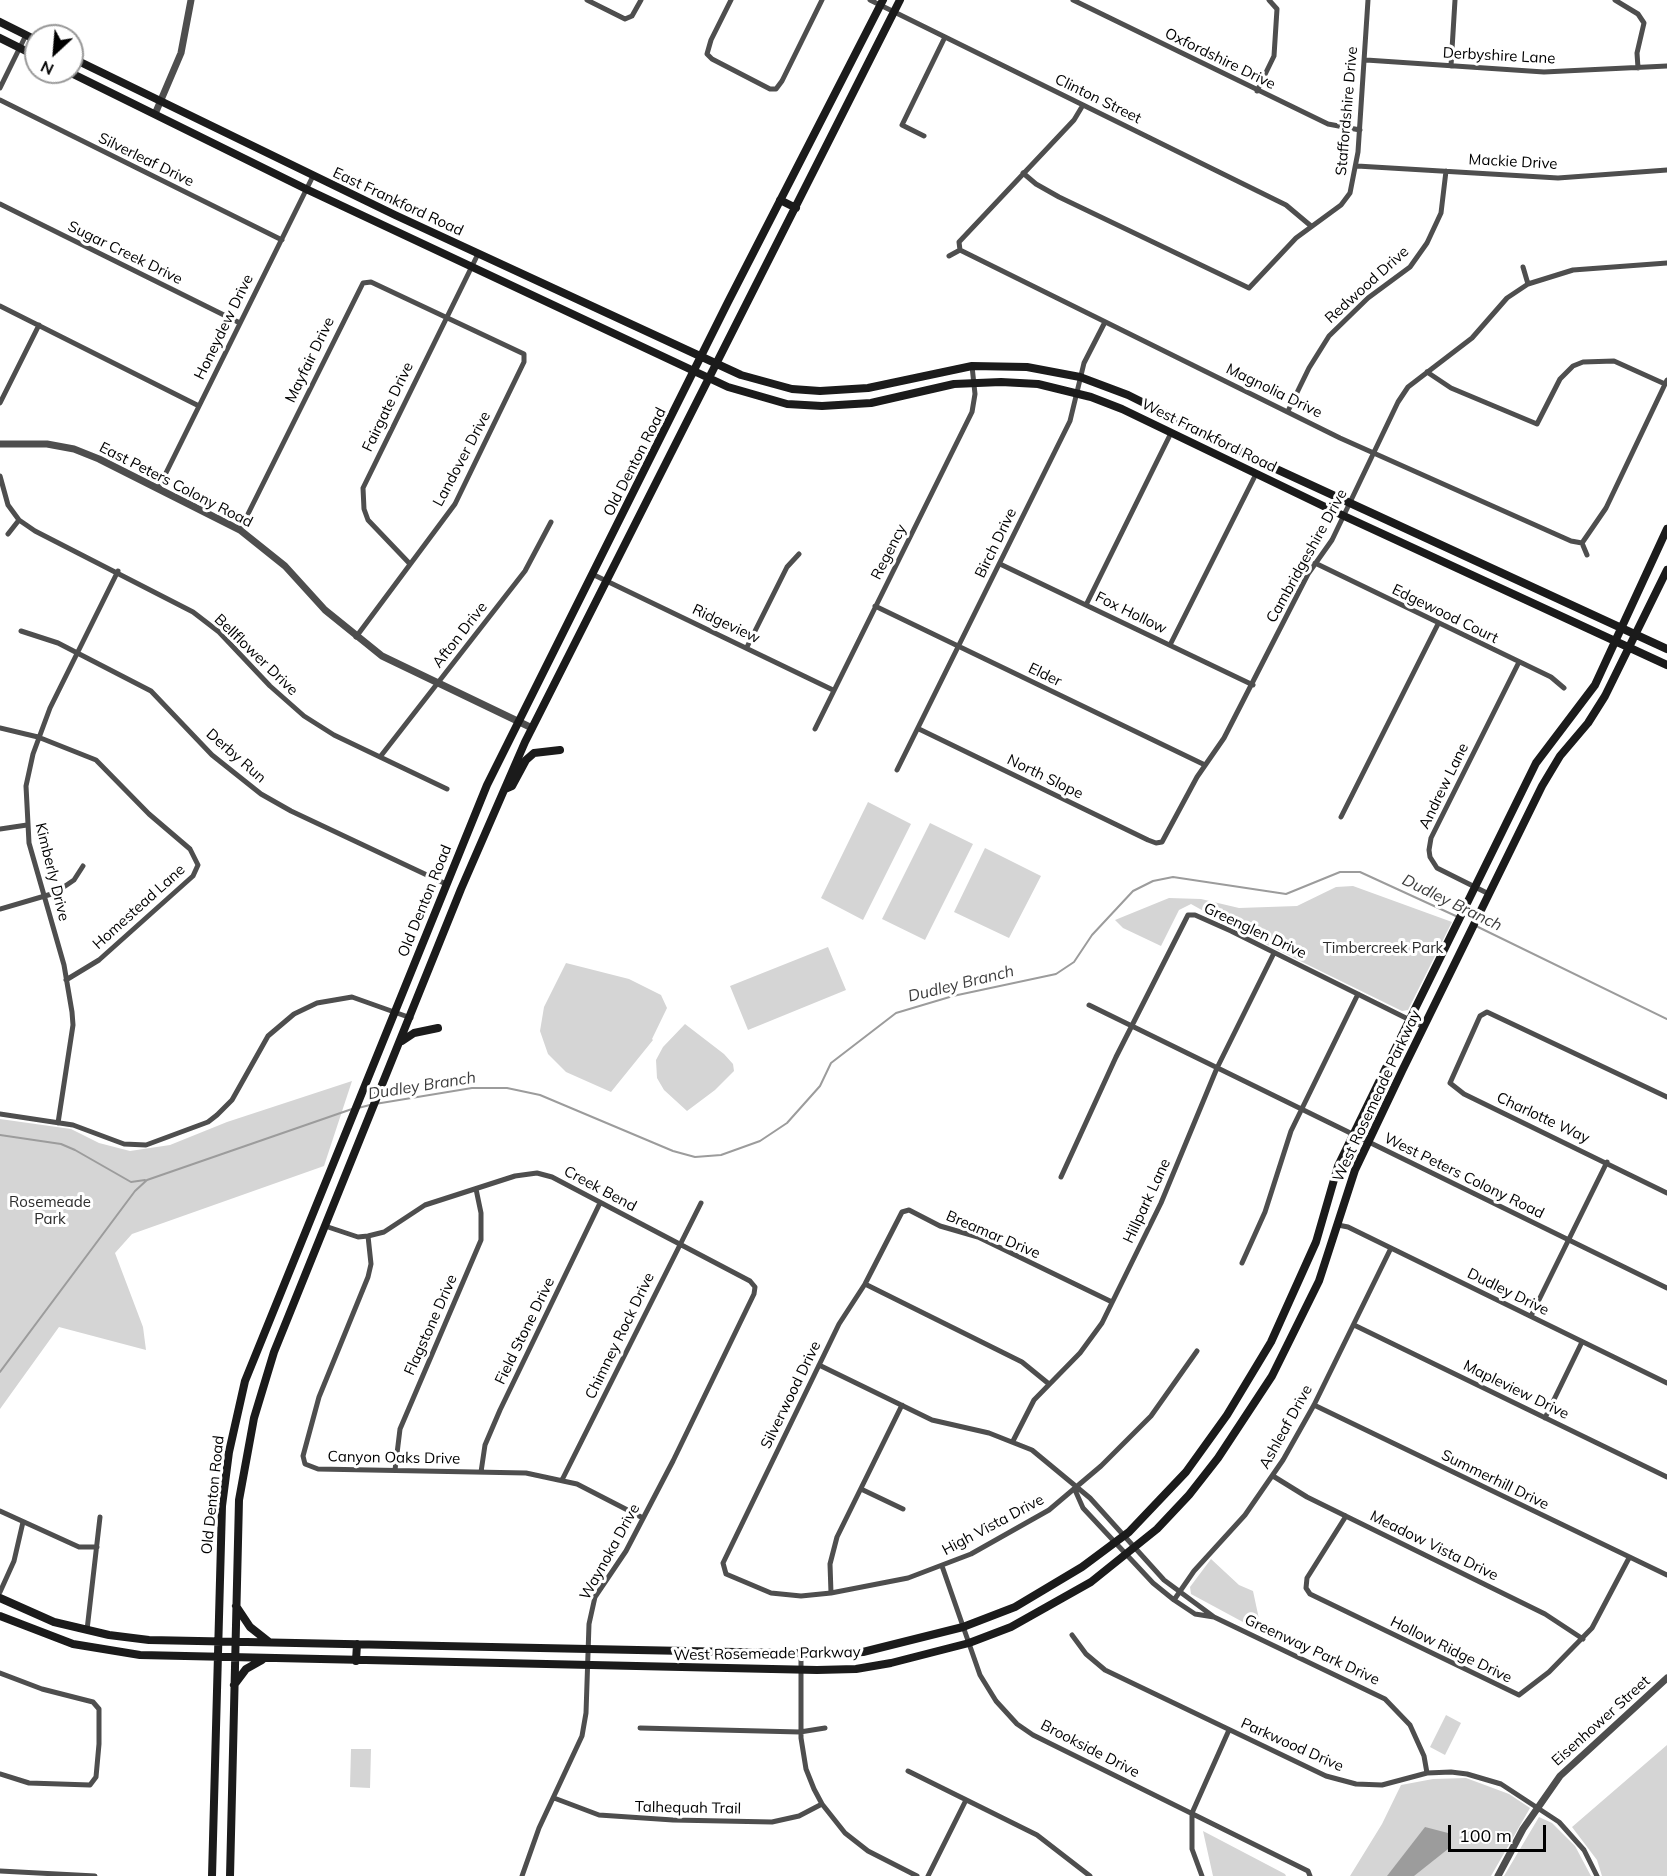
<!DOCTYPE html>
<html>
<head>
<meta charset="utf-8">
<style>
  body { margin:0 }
  #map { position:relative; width:1667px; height:1876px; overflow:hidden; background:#fff; font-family:Mulish,sans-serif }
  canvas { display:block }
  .north { position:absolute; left:24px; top:24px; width:60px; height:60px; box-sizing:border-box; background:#fff; border:2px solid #999; border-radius:50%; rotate:206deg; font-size:16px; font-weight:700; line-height:24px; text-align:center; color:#000 }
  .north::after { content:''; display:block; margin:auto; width:21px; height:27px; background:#000; clip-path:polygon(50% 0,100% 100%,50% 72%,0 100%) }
  .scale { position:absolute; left:1448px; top:1825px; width:98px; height:27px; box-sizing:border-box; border:3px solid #000; border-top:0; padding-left:8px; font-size:18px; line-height:21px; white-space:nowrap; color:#000; -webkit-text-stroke:4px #fff; paint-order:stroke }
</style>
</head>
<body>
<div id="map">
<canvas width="1667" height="1876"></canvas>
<div class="north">N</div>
<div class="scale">100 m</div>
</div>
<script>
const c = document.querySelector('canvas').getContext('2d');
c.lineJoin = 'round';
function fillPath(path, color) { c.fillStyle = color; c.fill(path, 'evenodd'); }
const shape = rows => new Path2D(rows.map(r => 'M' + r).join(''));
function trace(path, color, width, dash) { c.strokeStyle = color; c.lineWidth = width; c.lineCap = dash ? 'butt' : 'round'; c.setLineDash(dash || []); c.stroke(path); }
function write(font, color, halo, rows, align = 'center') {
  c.font = font + ' Mulish,sans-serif'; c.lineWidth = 6; c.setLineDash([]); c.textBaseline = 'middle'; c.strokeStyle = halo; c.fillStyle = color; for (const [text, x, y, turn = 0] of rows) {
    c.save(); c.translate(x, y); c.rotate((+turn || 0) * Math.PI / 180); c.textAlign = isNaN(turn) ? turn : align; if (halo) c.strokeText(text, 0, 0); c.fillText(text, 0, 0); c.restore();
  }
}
fillPath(shape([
  [868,802,911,824,863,920,821,898],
  [930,823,973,844,925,940,882,919],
  [985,848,1041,876,1009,938,954,912],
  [1353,886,1452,922,1408,1010,1402,1011,1241,932,1191,904,1179,910,1161,946,1123,928,1115,920,1169,898,1201,899,1239,908,1297,906,1336,887],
  [828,947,846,990,748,1030,730,986],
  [566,963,629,979,661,995,667,1008,652,1039,653,1040,611,1092,566,1072,548,1054,540,1031,544,1007],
  [685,1024,724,1054,733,1064,734,1071,715,1090,687,1111,664,1090,657,1078,656,1060,663,1047],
  [352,1081,324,1166,132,1234,115,1253,143,1327,146,1350,59,1327,0,1409,0,1119,71,1129,99,1143,130,1151,170,1145,227,1122],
  [1211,1559,1239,1585,1253,1591,1259,1619,1254,1628,1191,1594,1190,1587],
  [1446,1715,1461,1723,1445,1755,1430,1747],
  [1667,1745,1667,1876,1602,1876,1597,1860,1572,1827],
  [351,1749,371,1749,370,1788,350,1787],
  [1466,1778,1509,1794,1530,1808,1491,1876,1350,1876,1382,1824,1401,1785,1433,1779],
  [1539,1817,1552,1823,1575,1846,1591,1876,1504,1876],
  [1203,1831,1285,1874,1286,1876,1213,1876]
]), '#d5d5d5');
fillPath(shape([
  [1425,1827,1448,1833,1448,1849,1414,1876,1387,1876]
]), '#9c9c9c');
trace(shape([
  [1476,926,1667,1019],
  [375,1104,472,1088,507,1088,540,1095,673,1151,695,1157,721,1155,760,1141,787,1123,820,1086,831,1063,896,1013,953,996,1056,974,1074,962,1092,935,1133,891,1153,881,1173,877,1286,894,1340,872,1360,872,1458,917],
  [358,1108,370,1105],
  [0,1135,61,1144,75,1150,131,1182,145,1180],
  [0,1372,135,1191,147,1180,352,1109]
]), '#9c9c9c', 2);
trace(shape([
  [587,0,625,19,632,16,641,0],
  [731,0,711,40,707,54,712,59,770,89,776,89,782,81,822,0],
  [870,0,1286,205,1311,226],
  [1073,0,1328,124,1360,130],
  [1615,0,1638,14,1644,23,1637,53,1638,68],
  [1366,60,1544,72,1667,66],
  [1451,66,1455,0],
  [0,88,26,35],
  [1257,91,1274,56,1277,9,1269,0],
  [0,100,282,240],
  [1083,105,1074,120,959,242,960,250,1340,438,1571,541,1582,543],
  [924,136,902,125,945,37],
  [1357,166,1558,178,1667,170],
  [1023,173,1036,184,1059,197,1249,288,1296,238,1341,205,1350,193,1358,152,1368,0],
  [0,204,240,323],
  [949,256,960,250],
  [1523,267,1528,284],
  [0,306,199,406],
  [1427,372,1451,388,1537,424,1560,379,1573,366,1583,362,1614,361,1665,384],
  [0,403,39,325],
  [1288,411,1309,368,1329,336,1368,298,1410,267,1427,243,1441,213,1446,171],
  [0,476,8,505,19,520,35,531,193,612,219,632,270,686,304,716,334,735,447,789],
  [158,489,313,176],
  [240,530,363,283,371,282,524,354,524,362,455,504,356,637],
  [8,534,19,520],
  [1582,543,1606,508,1667,380],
  [1582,543,1587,555],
  [1315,563,1551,677,1564,688],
  [410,564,368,520,364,509,363,488,478,254],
  [1000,564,1253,685],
  [592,574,833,690],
  [1086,605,1171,433],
  [875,606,1205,765],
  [21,631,58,643,151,691,212,755,261,794,291,811,446,884],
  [1170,645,1256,474],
  [747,647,787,567,799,554],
  [0,728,38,737,96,760,149,814,190,849,198,865,193,876,99,960,66,980],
  [815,729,972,412,975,394,972,366],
  [919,729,1148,840,1156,843,1162,842,1197,777,1224,738,1308,574,1332,540,1398,402,1408,387,1472,338,1507,298,1528,284,1573,270,1667,263],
  [380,757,525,571,551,522],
  [897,770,1070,421,1084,363,1105,322],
  [1341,817,1438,624],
  [0,829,27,825],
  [1489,894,1437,868,1430,857,1429,850,1431,838,1519,662],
  [0,909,55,893,74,880,83,866],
  [1089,1005,1667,1288],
  [1667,1097,1487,1012,1480,1016,1450,1083,1464,1094,1667,1193],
  [0,1114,73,1125,124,1144,146,1145,208,1122,217,1115,232,1100,268,1036,294,1014,317,1003,352,997,411,1018],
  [58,1123,73,1025,72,1012,64,965,29,843,26,786,33,754,50,708,118,571],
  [1061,1177,1116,1057,1188,915,1195,915,1231,931,1424,1027],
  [1338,1225,1348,1227,1667,1383],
  [325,1226,358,1237,368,1236,384,1232,425,1205,515,1176,537,1173,552,1177,750,1281,755,1287,754,1294,673,1461,626,1551,595,1597,589,1624,586,1713,582,1736,539,1828,522,1876],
  [368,1236,371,1264,368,1277,319,1397,303,1456,305,1464,318,1469,526,1473,577,1484,643,1518],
  [1242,1263,1265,1212,1291,1131,1358,994],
  [865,1284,1022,1362,1049,1384],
  [1112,1302,978,1237,940,1226,909,1210,902,1212,865,1284,839,1324,723,1563,726,1574,771,1593,801,1596,831,1593,908,1578,971,1554,1049,1510,1101,1466,1151,1416,1197,1351],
  [1531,1316,1607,1162],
  [1354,1325,1667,1477],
  [819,1365,932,1420,989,1433,1032,1450,1090,1498,1164,1580,1214,1617],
  [1314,1405,1667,1575],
  [1545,1418,1582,1342],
  [1013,1441,1034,1400,1080,1353,1102,1323,1161,1203,1217,1068,1274,953],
  [395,1470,400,1429,481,1240,481,1213,476,1189],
  [481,1472,485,1445,500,1410,600,1203],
  [1273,1476,1307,1497,1545,1614,1583,1639],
  [562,1480,701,1203],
  [861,1489,903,1509],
  [1075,1490,1083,1508,1153,1583,1174,1600,1195,1614,1214,1617,1385,1699,1410,1725,1424,1756,1427,1773],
  [0,1511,79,1547,97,1547],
  [1346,1516,1307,1578,1306,1588,1310,1594,1519,1695,1549,1672,1592,1628,1629,1558],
  [942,1566,980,1675,996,1701,1017,1724,1033,1735,1308,1871,1310,1876],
  [0,1592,14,1561,23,1522],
  [831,1593,830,1564,837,1537,902,1405],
  [1174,1600,1194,1571,1245,1515,1283,1460,1314,1405,1391,1248],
  [87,1630,100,1517],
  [1072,1635,1086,1654,1105,1670,1326,1776,1356,1784,1382,1785,1427,1773,1451,1772,1467,1774,1501,1784,1559,1822,1584,1850,1597,1876],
  [801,1655,801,1738,806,1769,814,1789,822,1804,845,1833,868,1851,917,1876],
  [0,1673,42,1689,93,1702,99,1709,99,1744,96,1777,90,1785,29,1783,0,1774],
  [640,1728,800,1732,825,1728],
  [908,1771,1037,1835,1090,1876],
  [554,1798,599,1815,673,1820,772,1822,799,1816,822,1804],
  [0,1871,95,1876],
  [928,1876,966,1800],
  [1202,1876,1192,1849,1192,1813,1229,1730]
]), '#4e4e4e', 5);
trace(shape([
  [155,114,181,53,191,0],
  [0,444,47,444,74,449,99,459,240,530,285,566,325,610,382,656,532,728],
  [1498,1876,1523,1829,1560,1776,1667,1678]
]), '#4e4e4e', 7);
trace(shape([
  [0,22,36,40],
  [0,38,36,56],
  [72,58,395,215,741,375,792,389,820,391,868,388,972,366,1027,367,1080,377,1128,395,1274,468,1667,649],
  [69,72,306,189,728,387,787,404,822,406,871,403,954,384,1001,382,1038,384,1091,397,1122,409,1344,516,1667,665],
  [780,200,796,208],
  [505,789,512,786,526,760,534,753,560,750],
  [402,1041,414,1033,438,1028],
  [0,1598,54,1622,109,1635,149,1640,833,1654,863,1652,963,1627,1015,1607,1082,1567,1129,1532,1186,1472,1227,1415,1271,1342,1316,1242,1338,1166,1377,1086,1536,763,1595,685,1667,529],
  [236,1606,250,1627,269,1642],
  [0,1616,73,1644,140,1655,817,1670,856,1669,891,1663,969,1643,1011,1627,1091,1582,1157,1529,1189,1495,1218,1458,1272,1376,1319,1281,1355,1170,1402,1071,1542,786,1560,756,1588,723,1605,696,1667,570],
  [356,1661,357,1644],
  [234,1685,246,1669,262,1660],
  [212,1876,222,1506,229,1452,245,1381,487,785,728,302,883,0],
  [230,1876,239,1500,254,1418,274,1352,461,889,525,742,900,0]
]), '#1b1b1b', 8);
write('15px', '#000', '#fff', [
  ["Derbyshire Lane",1499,56,3],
  ["Oxfordshire Drive",1220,59,26],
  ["Clinton Street",1098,99,26],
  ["Staffordshire Drive",1347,111,-85],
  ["Silverleaf Drive",146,160,26],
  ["Mackie Drive",1513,162,3],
  ["East Frankford Road",398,202,25],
  ["Sugar Creek Drive",125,253,26],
  ["Redwood Drive",1367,285,-42],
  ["Honeydew Drive",224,327,-64],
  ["Mayfair Drive",310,360,-64],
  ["Magnolia Drive",1274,391,26],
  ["Fairgate Drive",388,407,-64],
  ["West Frankford Road",1209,436,26],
  ["Landover Drive",462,459,-62],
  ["Old Denton Road",635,462,-63],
  ["East Peters Colony Road",176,485,27],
  ["Birch Drive",996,543,-64],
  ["Regency",889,552,-63],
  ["Cambridgeshire Drive",1307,556,-61],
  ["Fox Hollow",1131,613,26],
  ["Edgewood Court",1445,614,26],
  ["Ridgeview",726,624,25],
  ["Afton Drive",460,635,-52],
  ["Bellflower Drive",256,655,44],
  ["Elder",1045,675,26],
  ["Derby Run",236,756,41],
  ["North Slope",1045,777,26],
  ["Andrew Lane",1444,786,-64],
  ["Kimberly Drive",52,872,76],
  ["Old Denton Road",425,901,-68],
  ["Homestead Lane",139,907,-42],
  ["Greenglen Drive",1255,931,25],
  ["West Rosemeade Parkway",1377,1096,-65],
  ["Charlotte Way",1543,1118,25],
  ["West Peters Colony Road",1464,1176,26],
  ["Creek Bend",600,1189,28],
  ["Hillpark Lane",1147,1201,-65],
  ["Breamar Drive",993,1235,23],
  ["Dudley Drive",1508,1292,26],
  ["Flagstone Drive",431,1325,-66],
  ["Field Stone Drive",525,1331,-64],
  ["Chimney Rock Drive",620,1336,-64],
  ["Mapleview Drive",1516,1390,26],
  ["Silverwood Drive",791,1395,-64],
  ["Ashleaf Drive",1286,1427,-61],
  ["Canyon Oaks Drive",394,1458,1],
  ["Summerhill Drive",1495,1480,26],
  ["Old Denton Road",213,1495,-84],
  ["High Vista Drive",993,1525,-28],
  ["Meadow Vista Drive",1434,1546,26],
  ["Waynoka Drive",610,1552,-61],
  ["Greenway Park Drive",1312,1650,25],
  ["Hollow Ridge Drive",1451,1650,26],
  ["West Rosemeade Parkway",767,1654,-1],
  ["Eisenhower Street",1601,1721,-42],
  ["Parkwood Drive",1292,1745,24],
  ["Brookside Drive",1090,1749,27],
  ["Talhequah Trail",688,1808,1]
]);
write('15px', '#2c2c2c', '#fff', [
  ["Timbercreek Park",1383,948],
  ["Rosemeade",50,1202],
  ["Park",50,1219]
]);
write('italic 16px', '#3d3d3d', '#fff', [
  ["Dudley Branch",1452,903,26],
  ["Dudley Branch",961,984,-14],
  ["Dudley Branch",422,1086,-9]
]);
</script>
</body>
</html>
